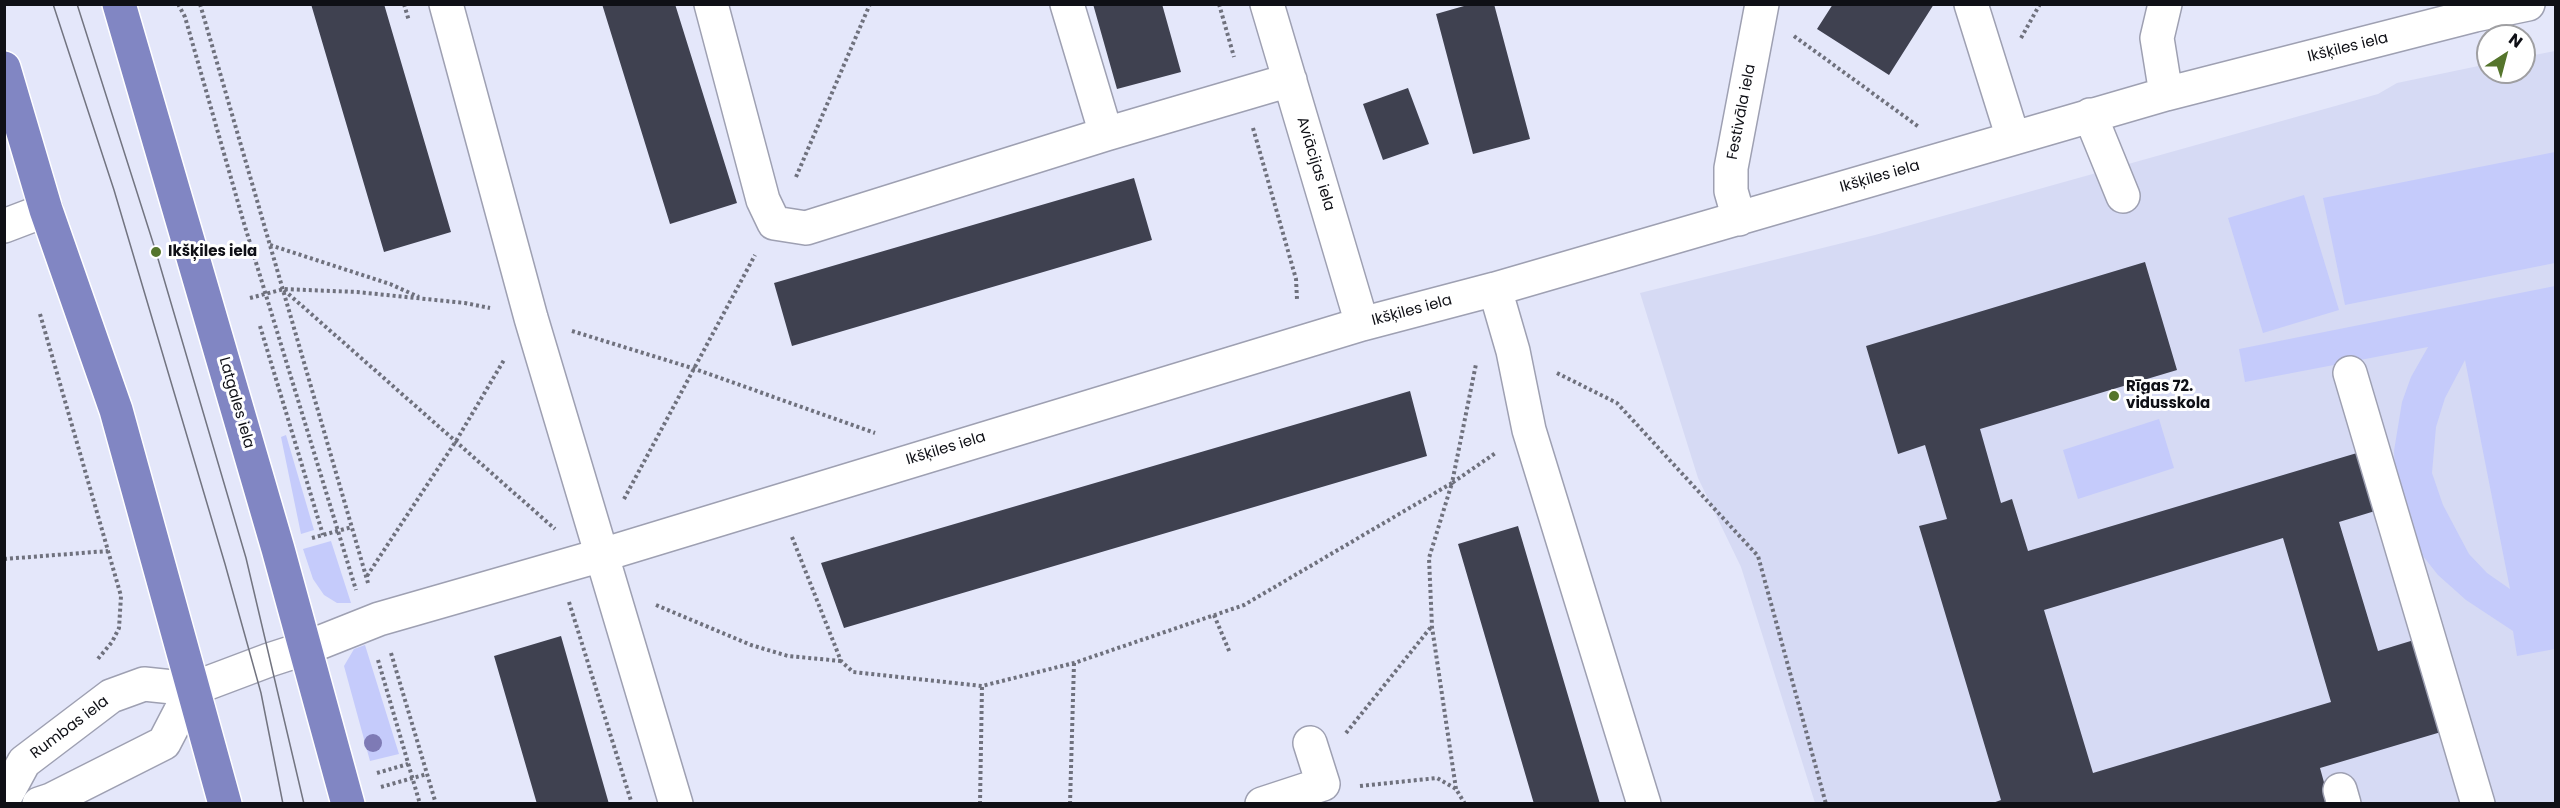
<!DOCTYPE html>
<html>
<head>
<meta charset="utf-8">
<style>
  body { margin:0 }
  #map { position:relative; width:2560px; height:808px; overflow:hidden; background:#e4e7fa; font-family:Poppins,sans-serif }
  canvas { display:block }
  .frame { position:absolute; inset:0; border:6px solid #0f1016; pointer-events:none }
  .north { position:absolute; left:2476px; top:24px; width:60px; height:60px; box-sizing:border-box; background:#fff; border:2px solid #9f9fa2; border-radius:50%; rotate:36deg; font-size:16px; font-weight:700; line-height:24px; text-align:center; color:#0f1016 }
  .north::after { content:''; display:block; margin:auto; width:21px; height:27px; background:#55752c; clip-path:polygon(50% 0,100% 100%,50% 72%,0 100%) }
</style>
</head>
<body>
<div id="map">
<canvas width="2560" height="808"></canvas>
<div class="frame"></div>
<div class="north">N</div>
</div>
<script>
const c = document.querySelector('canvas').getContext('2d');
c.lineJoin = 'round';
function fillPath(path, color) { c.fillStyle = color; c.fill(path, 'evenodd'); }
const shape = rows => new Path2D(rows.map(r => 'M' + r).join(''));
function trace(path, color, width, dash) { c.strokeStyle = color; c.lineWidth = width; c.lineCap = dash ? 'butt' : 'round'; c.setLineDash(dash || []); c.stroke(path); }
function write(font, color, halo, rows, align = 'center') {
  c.font = font + ' Poppins,sans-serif'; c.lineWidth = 6; c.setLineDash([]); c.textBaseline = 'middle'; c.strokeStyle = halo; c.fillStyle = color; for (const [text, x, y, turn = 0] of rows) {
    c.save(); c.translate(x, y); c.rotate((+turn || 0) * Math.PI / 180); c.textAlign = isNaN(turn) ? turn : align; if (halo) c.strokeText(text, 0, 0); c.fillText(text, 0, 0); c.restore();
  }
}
fillPath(shape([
  [2555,51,2555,803,1815,803,1741,567,1698,478,1640,293,1875,235,2378,94,2397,83,2488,64,2488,72,2524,72,2524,57]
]), '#d6daf4');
fillPath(shape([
  [2555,152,2555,263,2345,305,2323,198],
  [2304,195,2339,310,2263,333,2228,218],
  [2555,286,2555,649,2517,656,2513,631,2466,600,2438,575,2419,551,2395,475,2394,451,2402,402,2411,377,2428,347,2245,382,2239,349],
  [2465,360,2510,589,2487,573,2469,554,2443,505,2432,473,2436,427,2445,398],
  [2159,419,2174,468,2078,499,2063,450],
  [286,435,314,530,301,534,281,437],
  [331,541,351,603,337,603,324,595,313,579,303,549],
  [365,645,399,754,370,761,344,666,354,649]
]), '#c5cbfb');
fillPath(shape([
  [311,4,384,4,451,232,384,252],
  [602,4,675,4,737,203,670,224],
  [1093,4,1162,4,1181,72,1117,89],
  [1471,4,1494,4,1530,139,1473,154,1436,14],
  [1833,4,1934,4,1889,75,1817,29],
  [1408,88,1429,144,1383,160,1363,104],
  [1134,178,1152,240,792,346,774,283],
  [2145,262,2177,370,1980,429,2001,503,2012,499,2028,551,2357,453,2375,511,2339,522,2378,651,2414,640,2441,732,2320,768,2330,804,1990,804,2001,800,1919,526,1947,519,1925,445,1898,454,1866,346],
  [2283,538,2331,702,2093,773,2044,610],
  [1410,391,1427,456,844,628,821,563],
  [1518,526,1600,804,1534,804,1458,544],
  [561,636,609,804,537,804,494,656]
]), '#3f4150');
const minor = shape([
  [446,4,531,318,676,804],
  [711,4,763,200,774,223,806,228,1106,134,1290,80],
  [1067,4,1106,134],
  [1267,4,1362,324],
  [1971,4,2013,138],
  [2165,4,2157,38,2166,94],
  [2090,115,2123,196],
  [1739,219,1731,191,1731,168,1762,4],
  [4,226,46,210],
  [1495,289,1513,351,1529,430,1644,804],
  [2350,373,2478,804],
  [2340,790,2344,804],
  [4,799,24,762,111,696,144,684,192,689,269,660,306,648,379,619,602,555,1362,324,1495,289,2166,94,2475,15,2528,4],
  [39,804,51,800,164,743,192,689],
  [1262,804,1323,784,1310,743]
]);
const highway = shape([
  [119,4,278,549,348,804],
  [4,68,46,210,116,410,225,804]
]);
trace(minor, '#9ea0b2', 36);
trace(highway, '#fff', 36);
trace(shape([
  [178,4,185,17,243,220,356,590],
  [200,4,368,583],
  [404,4,409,21],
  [1219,4,1234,57],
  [1794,36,1919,127],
  [2021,38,2040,4],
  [1253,128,1296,279,1297,299],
  [796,177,870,4],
  [270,245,390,284,419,297],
  [284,290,555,529],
  [250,298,284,289,357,292,465,303,490,308],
  [40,314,121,596,119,628,112,642,97,660],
  [260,326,323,535],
  [572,331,692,368,875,433],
  [1557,373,1617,403,1758,556,1826,804],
  [624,499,755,255],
  [792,537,841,661,853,672,982,686,1074,663,1244,605,1452,483,1476,364],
  [312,538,352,527],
  [4,559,108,551],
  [367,576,456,441,504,360],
  [569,602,632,804],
  [656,605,751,645,788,656,841,661],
  [1214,615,1230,653],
  [391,653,436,804],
  [378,660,420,804],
  [1346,733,1431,627],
  [377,773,408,764],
  [1360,786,1437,778,1456,789,1465,804],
  [381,787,427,774],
  [1456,789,1432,627,1429,558,1452,483,1497,452],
  [980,804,982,686],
  [1070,804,1074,663]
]), '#6f717d', 4, [3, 3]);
trace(minor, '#fff', 33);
trace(highway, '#8186c3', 33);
trace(shape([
  [53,4,114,190,225,564,261,693,283,804],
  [77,4,156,252,246,558,304,804]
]), '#727480', 1.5);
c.fillStyle = '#7e7ab5';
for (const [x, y] of [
  [373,743]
]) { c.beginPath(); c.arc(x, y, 9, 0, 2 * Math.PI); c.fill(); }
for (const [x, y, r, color] of [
  [156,252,6,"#55752c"],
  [2114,396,6,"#55752c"]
]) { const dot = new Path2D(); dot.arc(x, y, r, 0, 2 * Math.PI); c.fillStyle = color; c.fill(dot); trace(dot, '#fff', 2); }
write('15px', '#0f1016', '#fff', [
  ["Ikšķiles iela",2348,48,-14],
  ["Festivāla iela",1742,112,-79],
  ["Aviācijas iela",1315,164,73],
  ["Ikšķiles iela",1880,177,-16],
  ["Ikšķiles iela",1412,311,-15],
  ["Latgales iela",236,403,74],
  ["Ikšķiles iela",946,449,-17],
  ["Rumbas iela",70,728,-37]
]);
write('bold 15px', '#0f1016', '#fff', [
  ["Ikšķiles iela",168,252],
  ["Rīgas 72.",2126,387],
  ["vidusskola",2126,404]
], 'left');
</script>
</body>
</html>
